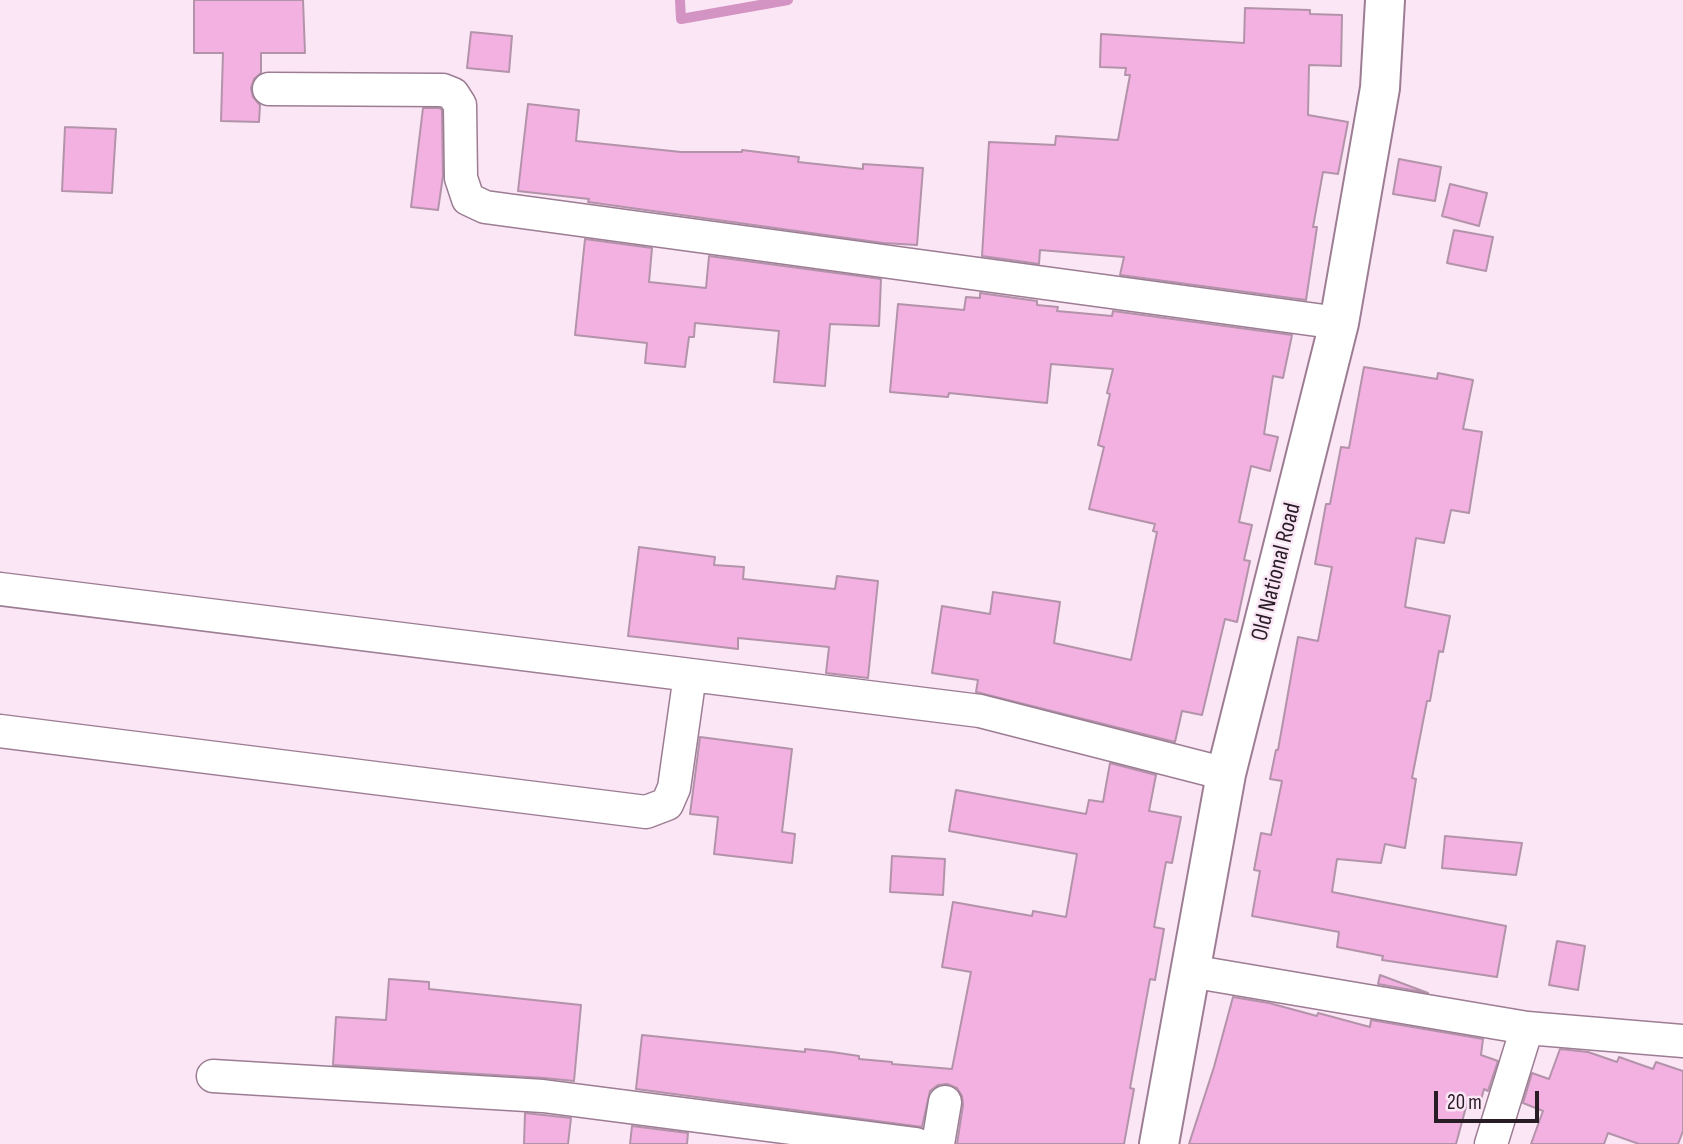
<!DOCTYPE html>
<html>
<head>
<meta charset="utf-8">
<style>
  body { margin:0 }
  #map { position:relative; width:1683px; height:1144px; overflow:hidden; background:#fbe6f5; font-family:"Sofia Sans Condensed",sans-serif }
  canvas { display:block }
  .scale { position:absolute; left:1434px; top:1091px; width:105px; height:32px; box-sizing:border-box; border:4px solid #281c25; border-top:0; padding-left:9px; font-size:21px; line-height:24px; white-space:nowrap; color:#281c25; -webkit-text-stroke:5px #fbe6f5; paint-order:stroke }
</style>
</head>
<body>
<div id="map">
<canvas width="1683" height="1144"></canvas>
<div class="scale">20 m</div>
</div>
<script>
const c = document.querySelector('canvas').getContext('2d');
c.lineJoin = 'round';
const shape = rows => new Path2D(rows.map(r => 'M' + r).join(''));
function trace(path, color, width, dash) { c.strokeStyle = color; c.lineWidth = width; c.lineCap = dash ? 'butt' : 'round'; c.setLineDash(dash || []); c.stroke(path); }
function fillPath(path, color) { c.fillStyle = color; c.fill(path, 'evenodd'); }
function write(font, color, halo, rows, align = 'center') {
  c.font = font + ' "Sofia Sans Condensed",sans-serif'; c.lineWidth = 5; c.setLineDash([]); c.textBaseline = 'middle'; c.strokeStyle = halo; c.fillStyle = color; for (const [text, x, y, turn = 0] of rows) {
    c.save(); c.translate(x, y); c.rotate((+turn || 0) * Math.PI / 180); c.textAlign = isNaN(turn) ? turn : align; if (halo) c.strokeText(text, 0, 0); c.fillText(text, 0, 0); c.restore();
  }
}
trace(shape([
  [680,0,681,19,788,0]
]), '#d393c3', 10);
const building = shape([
  [194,0,303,0,305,53,261,53,261,73,254,79,251,88,253,97,260,105,259,122,221,121,223,53,194,53,194,0],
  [1245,8,1310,10,1310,14,1342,15,1341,66,1309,65,1308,115,1348,122,1338,174,1323,172,1313,227,1317,227,1306,300,1120,275,1124,257,1040,250,1039,264,982,256,989,142,1055,145,1056,136,1118,140,1130,75,1125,75,1126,68,1100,67,1101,34,1244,43,1245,8],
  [471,32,512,36,509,72,467,68,471,32],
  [528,104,579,110,576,141,681,152,742,152,742,150,799,157,798,162,863,169,863,164,923,168,917,245,883,243,588,202,589,199,518,191,528,104],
  [423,108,439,108,442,110,443,176,438,210,411,207,423,108],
  [65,127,116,129,112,193,62,191,65,127],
  [1399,159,1441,167,1435,201,1393,194,1399,159],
  [1450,184,1487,193,1479,226,1442,216,1450,184],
  [1454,230,1493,237,1486,271,1447,263,1454,230],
  [585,239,652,248,649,282,706,288,709,256,881,279,879,326,830,324,825,386,774,382,779,331,695,323,694,337,689,337,685,367,645,363,647,343,575,335,585,239],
  [980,293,1037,301,1037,305,1058,307,1057,311,1112,316,1113,311,1292,335,1283,378,1273,376,1264,434,1278,437,1270,471,1251,466,1239,522,1252,525,1244,560,1250,561,1237,622,1225,619,1202,715,1182,711,1175,742,976,692,978,680,932,673,942,606,990,614,993,592,1060,602,1054,643,1131,660,1157,532,1153,531,1155,524,1089,509,1104,447,1098,445,1110,394,1107,393,1113,369,1051,364,1047,403,949,393,948,397,890,392,898,304,964,310,966,297,980,298,980,293],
  [1364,367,1437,379,1438,373,1473,380,1463,429,1482,432,1469,513,1451,510,1444,543,1416,538,1405,607,1450,616,1443,652,1439,651,1430,701,1427,701,1412,778,1416,779,1405,848,1385,844,1381,863,1337,859,1332,892,1506,926,1497,977,1382,960,1383,956,1337,947,1339,932,1252,916,1260,871,1254,870,1261,833,1271,835,1282,781,1270,779,1276,750,1278,750,1298,637,1318,641,1332,567,1315,564,1326,504,1330,504,1341,447,1349,448,1364,367],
  [639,547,715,557,714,565,744,567,743,579,835,589,837,576,878,581,868,678,826,673,829,647,738,638,738,649,628,636,639,547],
  [700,737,792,749,782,832,795,834,792,863,714,854,718,817,690,814,700,737],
  [1110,763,1156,775,1149,811,1181,817,1172,863,1166,862,1154,927,1164,929,1155,980,1150,979,1130,1088,1134,1089,1124,1144,957,1144,963,1105,962,1096,957,1088,947,1084,938,1085,930,1091,922,1127,636,1089,642,1035,805,1052,805,1049,832,1052,859,1056,859,1059,892,1062,892,1064,952,1069,971,972,942,967,953,902,1032,916,1033,911,1066,917,1077,854,949,831,956,790,1086,814,1089,800,1103,802,1110,763],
  [1445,836,1522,843,1516,875,1442,868,1445,836],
  [892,856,945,859,943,895,890,892,892,856],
  [1557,941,1585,946,1578,990,1549,985,1557,941],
  [1380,975,1428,993,1378,984,1380,975],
  [389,979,429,982,429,989,581,1005,574,1081,544,1078,333,1065,336,1017,386,1020,389,979],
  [1233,997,1269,1003,1317,1016,1318,1013,1370,1027,1371,1020,1483,1039,1481,1055,1498,1061,1488,1091,1484,1089,1481,1100,1469,1096,1456,1144,1189,1144,1214,1067,1233,997],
  [1560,1049,1588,1052,1617,1062,1619,1057,1653,1069,1656,1062,1683,1071,1683,1131,1678,1144,1639,1144,1608,1133,1604,1144,1531,1144,1543,1111,1523,1103,1532,1073,1549,1079,1560,1049],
  [525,1113,571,1118,568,1144,524,1144,525,1113],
  [632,1126,688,1133,687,1144,630,1144,632,1126]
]);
fillPath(building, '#f3b1e2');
trace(building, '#b393aa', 2);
const street = shape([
  [269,89,443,90,453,94,460,105,461,178,468,199,485,207,1339,323],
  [0,589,980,711,1226,774],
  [0,731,646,812,667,804,674,788,690,675],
  [1190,971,1527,1028,1683,1041],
  [213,1076,543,1096,916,1144],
  [938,1144,945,1102],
  [1491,1144,1527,1028]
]);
const secondary = shape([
  [1159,1144,1226,774,1339,323,1380,88,1385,0]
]);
trace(street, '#9c7d94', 35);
trace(secondary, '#9c7d94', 42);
trace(street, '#fff', 32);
trace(secondary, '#fff', 38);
write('24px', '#281c25', '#fbe6f5', [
  ["Old National Road",1277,572,-76]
]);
</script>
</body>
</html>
